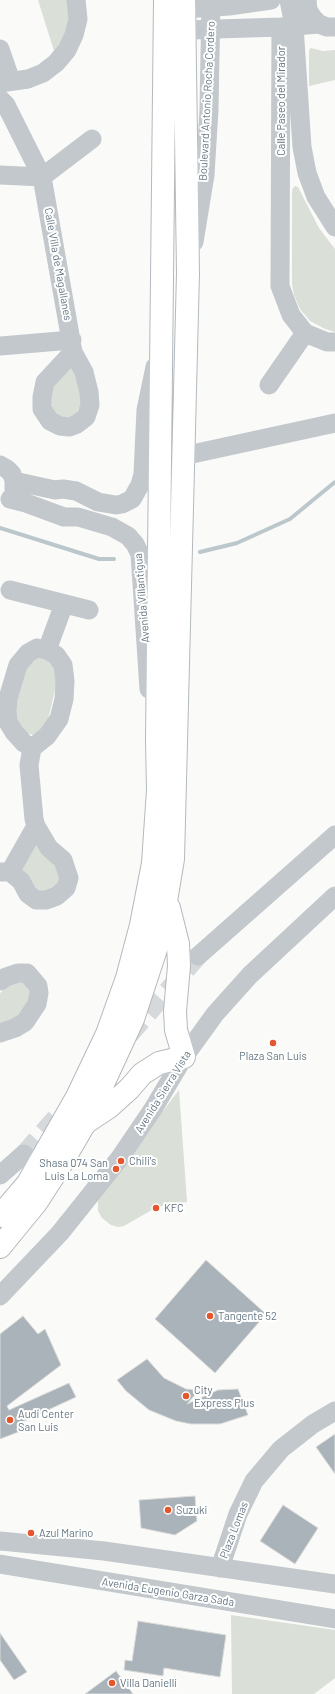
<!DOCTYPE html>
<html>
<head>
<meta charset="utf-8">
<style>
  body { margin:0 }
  canvas { display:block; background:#fafaf8 }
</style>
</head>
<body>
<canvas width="335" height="1694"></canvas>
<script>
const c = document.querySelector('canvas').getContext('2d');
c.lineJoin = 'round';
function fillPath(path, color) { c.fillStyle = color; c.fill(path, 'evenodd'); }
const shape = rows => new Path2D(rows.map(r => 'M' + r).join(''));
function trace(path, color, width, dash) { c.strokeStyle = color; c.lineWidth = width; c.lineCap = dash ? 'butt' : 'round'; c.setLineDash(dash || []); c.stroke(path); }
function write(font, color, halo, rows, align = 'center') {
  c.font = font + ' Barlow,sans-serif'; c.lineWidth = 4; c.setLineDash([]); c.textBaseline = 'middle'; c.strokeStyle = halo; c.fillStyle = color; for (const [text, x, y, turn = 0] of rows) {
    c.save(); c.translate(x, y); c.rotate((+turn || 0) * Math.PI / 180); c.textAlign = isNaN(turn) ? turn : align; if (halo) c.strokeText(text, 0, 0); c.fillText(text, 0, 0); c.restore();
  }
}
fillPath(shape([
  [38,0,72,0,66,39,54,51],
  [311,48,323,51,335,50,335,80,309,86,309,50],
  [295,186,298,187,319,228,335,249,335,332,325,329,310,321,300,309,294,295,292,284,292,191,293,188],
  [72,364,83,401,75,415,64,418,52,413,50,386],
  [44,654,59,672,46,729,33,735,18,730,11,712,22,666],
  [36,837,62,876,55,889,45,894,32,889,19,870],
  [25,981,32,998,16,1018,0,1024,0,993,10,984],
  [179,1090,187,1202,157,1207,124,1226,118,1227,111,1225,102,1218,98,1211,98,1198,102,1190],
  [231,1615,335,1630,335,1678,314,1694,232,1694]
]), '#dadfd7');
trace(shape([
  [0,528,99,559,114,559],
  [200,552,237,543,290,519,335,482]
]), '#bbc7cb', 4);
const building = shape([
  [206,1260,266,1314,215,1373,155,1319,206,1260],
  [23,1316,38,1334,45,1329,61,1365,7,1406,9,1410,69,1383,76,1397,20,1423,21,1431,0,1439,0,1334,23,1316],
  [147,1359,164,1378,186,1389,199,1390,187,1404,218,1390,238,1389,248,1415,220,1424,191,1424,176,1421,149,1410,126,1391,117,1380,147,1359],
  [335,1434,335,1474,316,1447,335,1434],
  [195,1496,197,1521,175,1535,141,1528,139,1500,195,1496],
  [283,1505,318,1528,295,1564,260,1541,283,1505],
  [138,1621,226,1635,220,1677,164,1668,163,1676,124,1670,125,1660,132,1661,138,1621],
  [0,1633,27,1672,14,1680,0,1660,0,1633],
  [116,1671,133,1694,85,1694,116,1671]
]);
fillPath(building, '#aab3b9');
trace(building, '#dcdcda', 1);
trace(shape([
  [129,1035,198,956],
  [24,1154,62,1111]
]), '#d5d9db', 19, [19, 10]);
const highway = shape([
  [85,1123,109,1107,129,1089,142,1074,159,1063,184,1057,176,1030,175,1011,179,966,178,944,169,908],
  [0,1216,28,1183,77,1097,107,1034,127,978,141,925,153,863,158,790,157,740,165,0],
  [0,1247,36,1203,60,1166,85,1123,133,1019,160,937,173,859,188,273,184,0]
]);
trace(highway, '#b4b9bd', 24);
trace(shape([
  [289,0,294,26,302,147,307,173,316,197,335,227],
  [307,0,308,10,313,18,319,24,327,27,335,27],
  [185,9,229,6,271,0],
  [281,27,280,286,291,315,305,333,327,342,335,342],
  [185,30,281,27,319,24],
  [0,49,11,81],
  [0,83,28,79,43,73,56,63,67,50,74,35,78,19,76,0],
  [0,99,6,105,42,177,73,352,84,372,89,392,90,405,86,417,77,424,69,427,60,426,50,421,42,409,42,397,45,382,73,352],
  [0,175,42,177,92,139],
  [194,242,205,175,209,110,211,0],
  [0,346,72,340],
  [269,385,305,333],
  [183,456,335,423],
  [0,465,7,469,12,474,14,481,14,493],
  [14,481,55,490,63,489,76,491,98,502,116,505,122,504,132,499,140,485,143,474,146,410,155,367],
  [10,499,26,503,64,517,78,517,112,527,128,536,135,544,140,554,149,689],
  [10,590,89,610],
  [47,650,64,604],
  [0,872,10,872,21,881,28,894,36,900,46,900,57,896,66,888,69,878,63,860,49,848,36,826,34,819,29,765,32,748,47,736,59,719,64,699,65,681,63,665,56,655,47,650,37,648,28,653,18,665,8,698,7,710,8,722,14,732,24,743,32,748],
  [10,872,36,826],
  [198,956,335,835],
  [0,981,6,977,18,973,27,973,38,986,39,993,37,1004,25,1022,15,1028,0,1033],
  [0,1175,24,1154],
  [0,1296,60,1233,119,1159,153,1109,184,1057,215,1014,250,975,335,896],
  [0,1541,104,1551,335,1584],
  [0,1564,335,1619],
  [220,1568,238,1514,254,1481,281,1449,313,1424,335,1411]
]), '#c3c8cc', 19);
trace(highway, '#fff', 22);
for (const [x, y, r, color] of [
  [273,1043,4,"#e4572e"],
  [121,1161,4,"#e4572e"],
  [116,1169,4,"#e4572e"],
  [156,1208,4,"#e4572e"],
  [210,1316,4,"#e4572e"],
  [186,1396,4,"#e4572e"],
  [10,1420,4,"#e4572e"],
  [168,1510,4,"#e4572e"],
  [31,1533,4,"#e4572e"],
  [112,1683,4,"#e4572e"]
]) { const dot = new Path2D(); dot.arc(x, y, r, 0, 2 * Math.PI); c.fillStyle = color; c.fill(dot); trace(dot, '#fff', 1.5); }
write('11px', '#657683', '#fff', [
  ["Boulevard Antonio Rocha Cordero",207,101,-87],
  ["Calle Paseo del Mirador",281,101,-90],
  ["Calle Villa de Magallanes",58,264,80],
  ["Avenida Villantigua",142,598,-95],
  ["Avenida Sierra Vista",163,1092,-58],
  ["Plaza Lomas",234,1530,-69],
  ["Avenida Eugenio Garza Sada",168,1592,9]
]);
write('11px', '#657683', '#fff', [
  ["Plaza San Luis",273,1056,"center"],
  ["Chili's",129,1161],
  ["Shasa 074 San",108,1163,"right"],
  ["Luis La Loma",108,1176,"right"],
  ["KFC",164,1208],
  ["Tangente 52",218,1316],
  ["City",194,1390],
  ["Express Plus",194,1403],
  ["Audi Center",18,1414],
  ["San Luis",18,1427],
  ["Suzuki",176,1510],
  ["Azul Marino",39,1533],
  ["Villa Danielli",120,1683]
], 'left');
</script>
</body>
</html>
